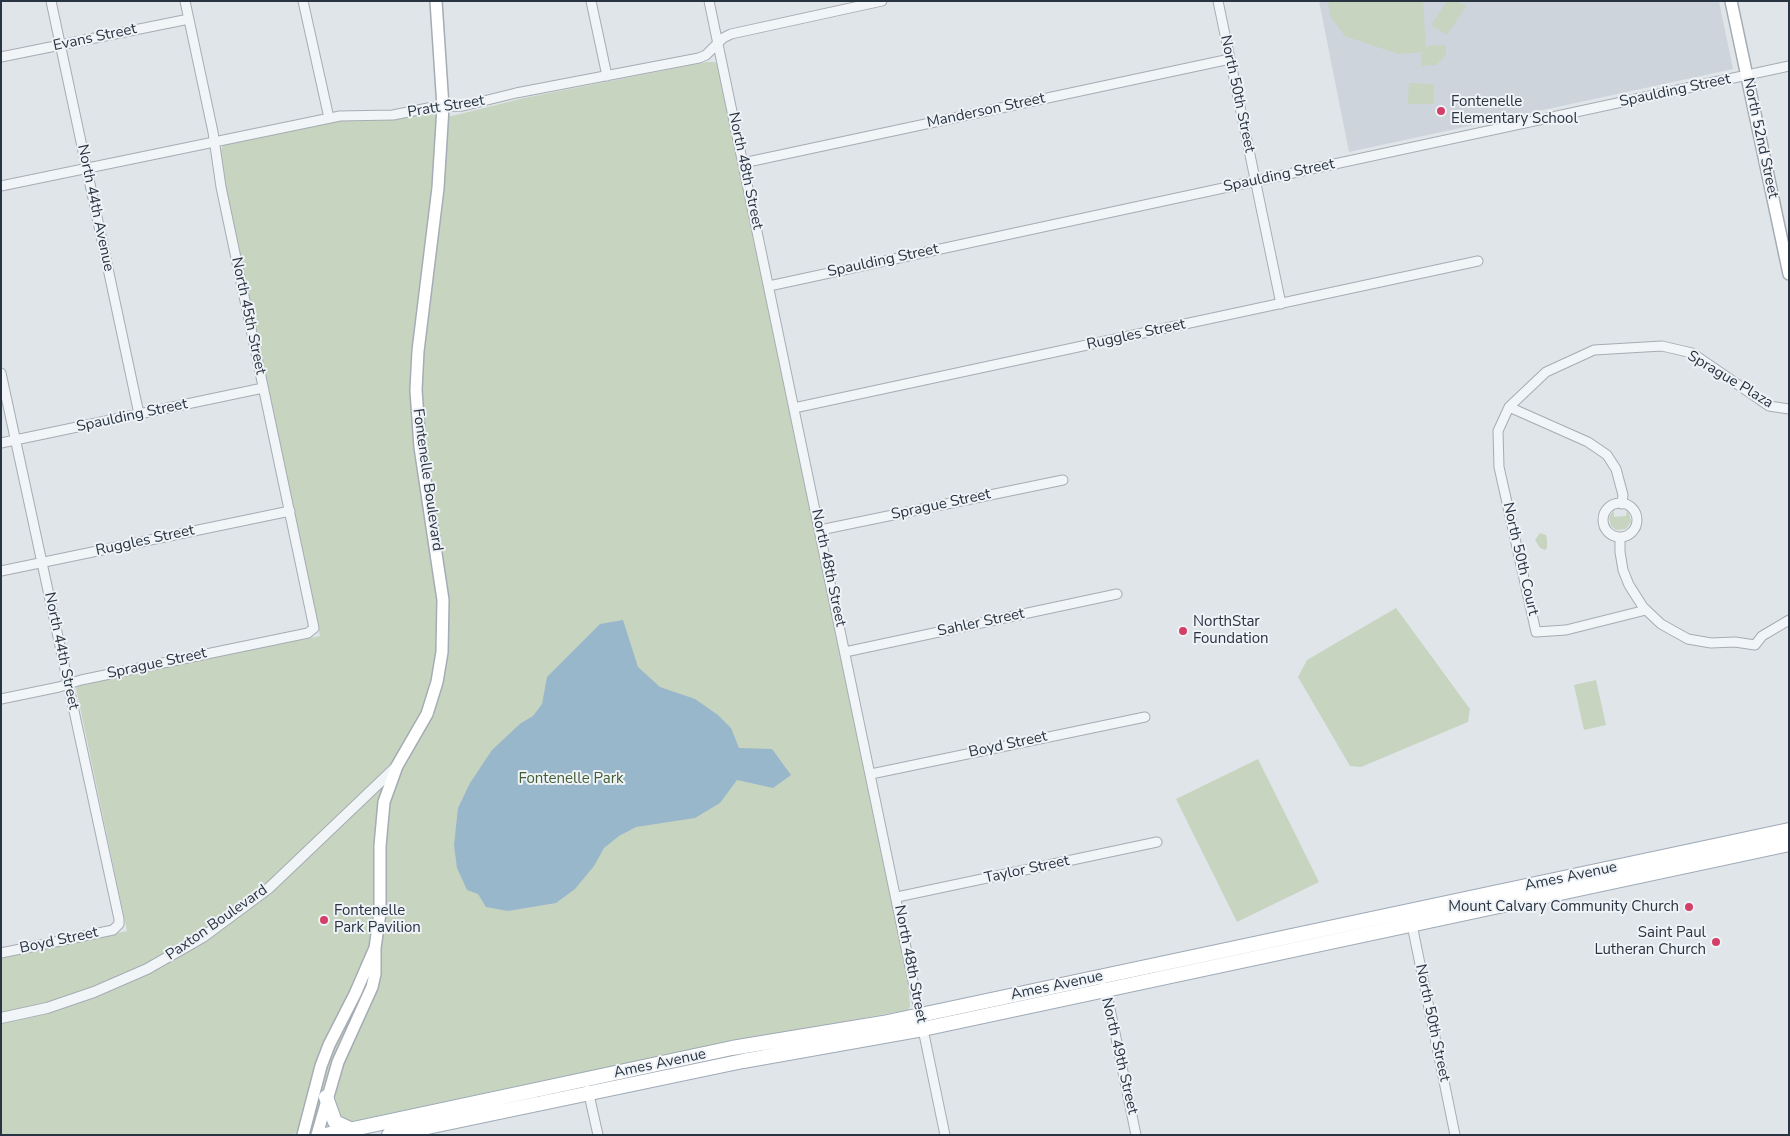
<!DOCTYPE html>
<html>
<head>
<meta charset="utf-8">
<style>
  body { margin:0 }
  #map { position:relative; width:1790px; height:1136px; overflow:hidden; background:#e0e5e9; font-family:"Nunito Sans",sans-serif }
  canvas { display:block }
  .frame { position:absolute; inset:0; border:2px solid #283441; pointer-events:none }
</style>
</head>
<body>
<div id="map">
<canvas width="1790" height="1136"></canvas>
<div class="frame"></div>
</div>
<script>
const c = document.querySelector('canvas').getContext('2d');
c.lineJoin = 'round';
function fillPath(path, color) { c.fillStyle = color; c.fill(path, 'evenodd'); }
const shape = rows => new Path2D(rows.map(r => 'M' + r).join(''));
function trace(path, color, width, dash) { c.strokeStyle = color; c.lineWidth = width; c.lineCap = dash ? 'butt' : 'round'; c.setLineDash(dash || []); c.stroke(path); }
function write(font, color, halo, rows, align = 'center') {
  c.font = font + ' "Nunito Sans",sans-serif'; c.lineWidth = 4; c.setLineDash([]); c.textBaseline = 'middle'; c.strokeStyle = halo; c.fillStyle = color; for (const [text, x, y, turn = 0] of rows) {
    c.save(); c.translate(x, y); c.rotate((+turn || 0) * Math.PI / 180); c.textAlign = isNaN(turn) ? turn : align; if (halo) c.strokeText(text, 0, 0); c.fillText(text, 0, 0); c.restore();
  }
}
fillPath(shape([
  [1319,1,1719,1,1733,69,1349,152]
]), '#cdd4db');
fillPath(shape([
  [1328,1,1423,1,1426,49,1427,46,1446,45,1446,55,1436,65,1422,66,1421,54,1427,52,1398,54,1345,36,1330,16],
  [1447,1,1458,1,1466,6,1447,35,1431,25],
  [707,62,715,62,718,65,734,140,906,959,910,1006,908,1010,688,1050,669,1054,665,1058,577,1078,574,1074,288,1135,1,1135,1,957,127,931,76,688,81,684,320,636,231,219,220,155,222,147,227,143,341,120,431,113,452,116,524,98],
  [1409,83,1434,84,1433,104,1408,104],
  [1614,510,1614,517,1626,516,1627,510,1629,513,1631,522,1626,529,1616,530,1611,526,1609,517],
  [1540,533,1546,535,1547,539,1547,548,1545,550,1540,548,1535,540],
  [1396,608,1470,709,1468,722,1361,767,1350,766,1298,677,1307,660],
  [1596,680,1606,725,1584,730,1574,685],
  [1258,759,1319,882,1237,922,1176,799]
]), '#c7d4c0');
fillPath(shape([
  [623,620,638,667,660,687,695,699,718,715,731,728,739,748,772,749,791,775,773,788,737,780,720,803,695,818,636,827,619,836,604,848,594,866,575,889,556,903,508,911,486,907,478,894,467,890,457,868,454,845,458,808,470,783,492,750,521,723,533,716,542,704,547,677,600,624]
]), '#99b7cb');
const minor = shape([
  [51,1,139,414],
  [303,1,329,118],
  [591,1,607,76],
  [709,1,945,1135],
  [1218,1,1281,304],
  [1,57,189,19],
  [743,163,1230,59],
  [1,186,340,116,393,115,433,107,463,106,516,93,699,58,706,55,723,38,731,34,882,1],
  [769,286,1789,66],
  [1,373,119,919,119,924,113,930,1,953],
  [1509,407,1588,442,1607,455,1616,469,1623,495,1622,504],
  [794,408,1478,261],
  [1,443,263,388],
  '1603 520a17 17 0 1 1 34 0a17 17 0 1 1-34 0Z',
  [820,530,1063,480],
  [1620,538,1620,552,1623,570,1629,585,1643,607,1661,624,1688,639,1711,643,1735,642,1755,645,1762,636,1789,620],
  [1,571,290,511],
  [1646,610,1566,630,1536,632,1499,467,1498,431,1509,407,1546,372,1594,350,1662,346,1692,353,1769,406,1789,409],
  [845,652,1117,594],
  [1,699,59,687,81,680,308,633,314,628,221,187,213,132,185,1],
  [871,774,1145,717],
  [897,897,1157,842],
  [1411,920,1455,1135],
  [1103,987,1108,999,1136,1135],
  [588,1090,598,1135]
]);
const tertiary = shape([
  [1,1018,47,1008,94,992,147,969,203,937,269,888,397,766]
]);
const secondary = shape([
  [1731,1,1789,274],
  [303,1135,321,1066,329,1045,355,994,375,948,380,913,380,846,384,802,397,766,427,714,437,682,442,652,443,600,420,447,416,390,418,351,438,188,443,107,436,1],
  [317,1135,338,1062,372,987,375,974,375,949]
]);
const primary = shape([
  [326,1097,335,1122,350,1129],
  [325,1135,732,1048,883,1023,1789,830],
  [389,1135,743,1061,923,1029,1789,844]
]);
trace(minor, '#a5acb3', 11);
trace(tertiary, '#a5acb3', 12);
trace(secondary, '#a5acb3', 14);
trace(primary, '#9eaab6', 16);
trace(minor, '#f2f5f7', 9);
trace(tertiary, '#f2f5f7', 10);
trace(secondary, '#fff', 11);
trace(primary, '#fff', 14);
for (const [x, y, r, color] of [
  [1441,111,5,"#d43f67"],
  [1183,631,5,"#d43f67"],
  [1689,907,5,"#d43f67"],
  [324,920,5,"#d43f67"],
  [1716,942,5,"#d43f67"]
]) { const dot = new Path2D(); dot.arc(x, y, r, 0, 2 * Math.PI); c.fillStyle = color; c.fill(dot); trace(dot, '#eff3f7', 2); }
write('15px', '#283441', '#eff3f7', [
  ["Evans Street",95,38,-12],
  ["Spaulding Street",1675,91,-12],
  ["North 50th Street",1237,94,78],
  ["Pratt Street",446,107,-9],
  ["Manderson Street",986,111,-12],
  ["North 52nd Street",1760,138,78],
  ["North 48th Street",745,171,78],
  ["Spaulding Street",1279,176,-12],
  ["North 44th Avenue",95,208,78],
  ["Spaulding Street",883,261,-12],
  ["North 45th Street",248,316,78],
  ["Ruggles Street",1136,335,-12],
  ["Sprague Plaza",1730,380,31],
  ["Spaulding Street",132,416,-12],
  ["Fontenelle Boulevard",427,480,82],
  ["Sprague Street",941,505,-12],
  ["Ruggles Street",145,541,-12],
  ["North 50th Court",1520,559,77],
  ["North 48th Street",828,568,78],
  ["Sahler Street",981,623,-12],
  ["North 44th Street",61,651,78],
  ["Sprague Street",157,664,-12],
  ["Boyd Street",1008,745,-12],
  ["Taylor Street",1027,870,-12],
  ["Ames Avenue",1571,877,-12],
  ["Paxton Boulevard",217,923,-35],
  ["Boyd Street",59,941,-12],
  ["North 48th Street",910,964,79],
  ["Ames Avenue",1057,986,-12],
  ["North 50th Street",1432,1023,78],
  ["North 49th Street",1119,1056,77],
  ["Ames Avenue",660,1064,-12]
]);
write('15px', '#283441', '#eff3f7', [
  ["Fontenelle",1451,102],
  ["Elementary School",1451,119],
  ["NorthStar",1193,622],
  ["Foundation",1193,639],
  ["Mount Calvary Community Church",1679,907,"right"],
  ["Fontenelle",334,911],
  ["Park Pavilion",334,928],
  ["Saint Paul",1706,933,"right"],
  ["Lutheran Church",1706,950,"right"]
], 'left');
write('15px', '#415e34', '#eff3f7', [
  ["Fontenelle Park",571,779]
]);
</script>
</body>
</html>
